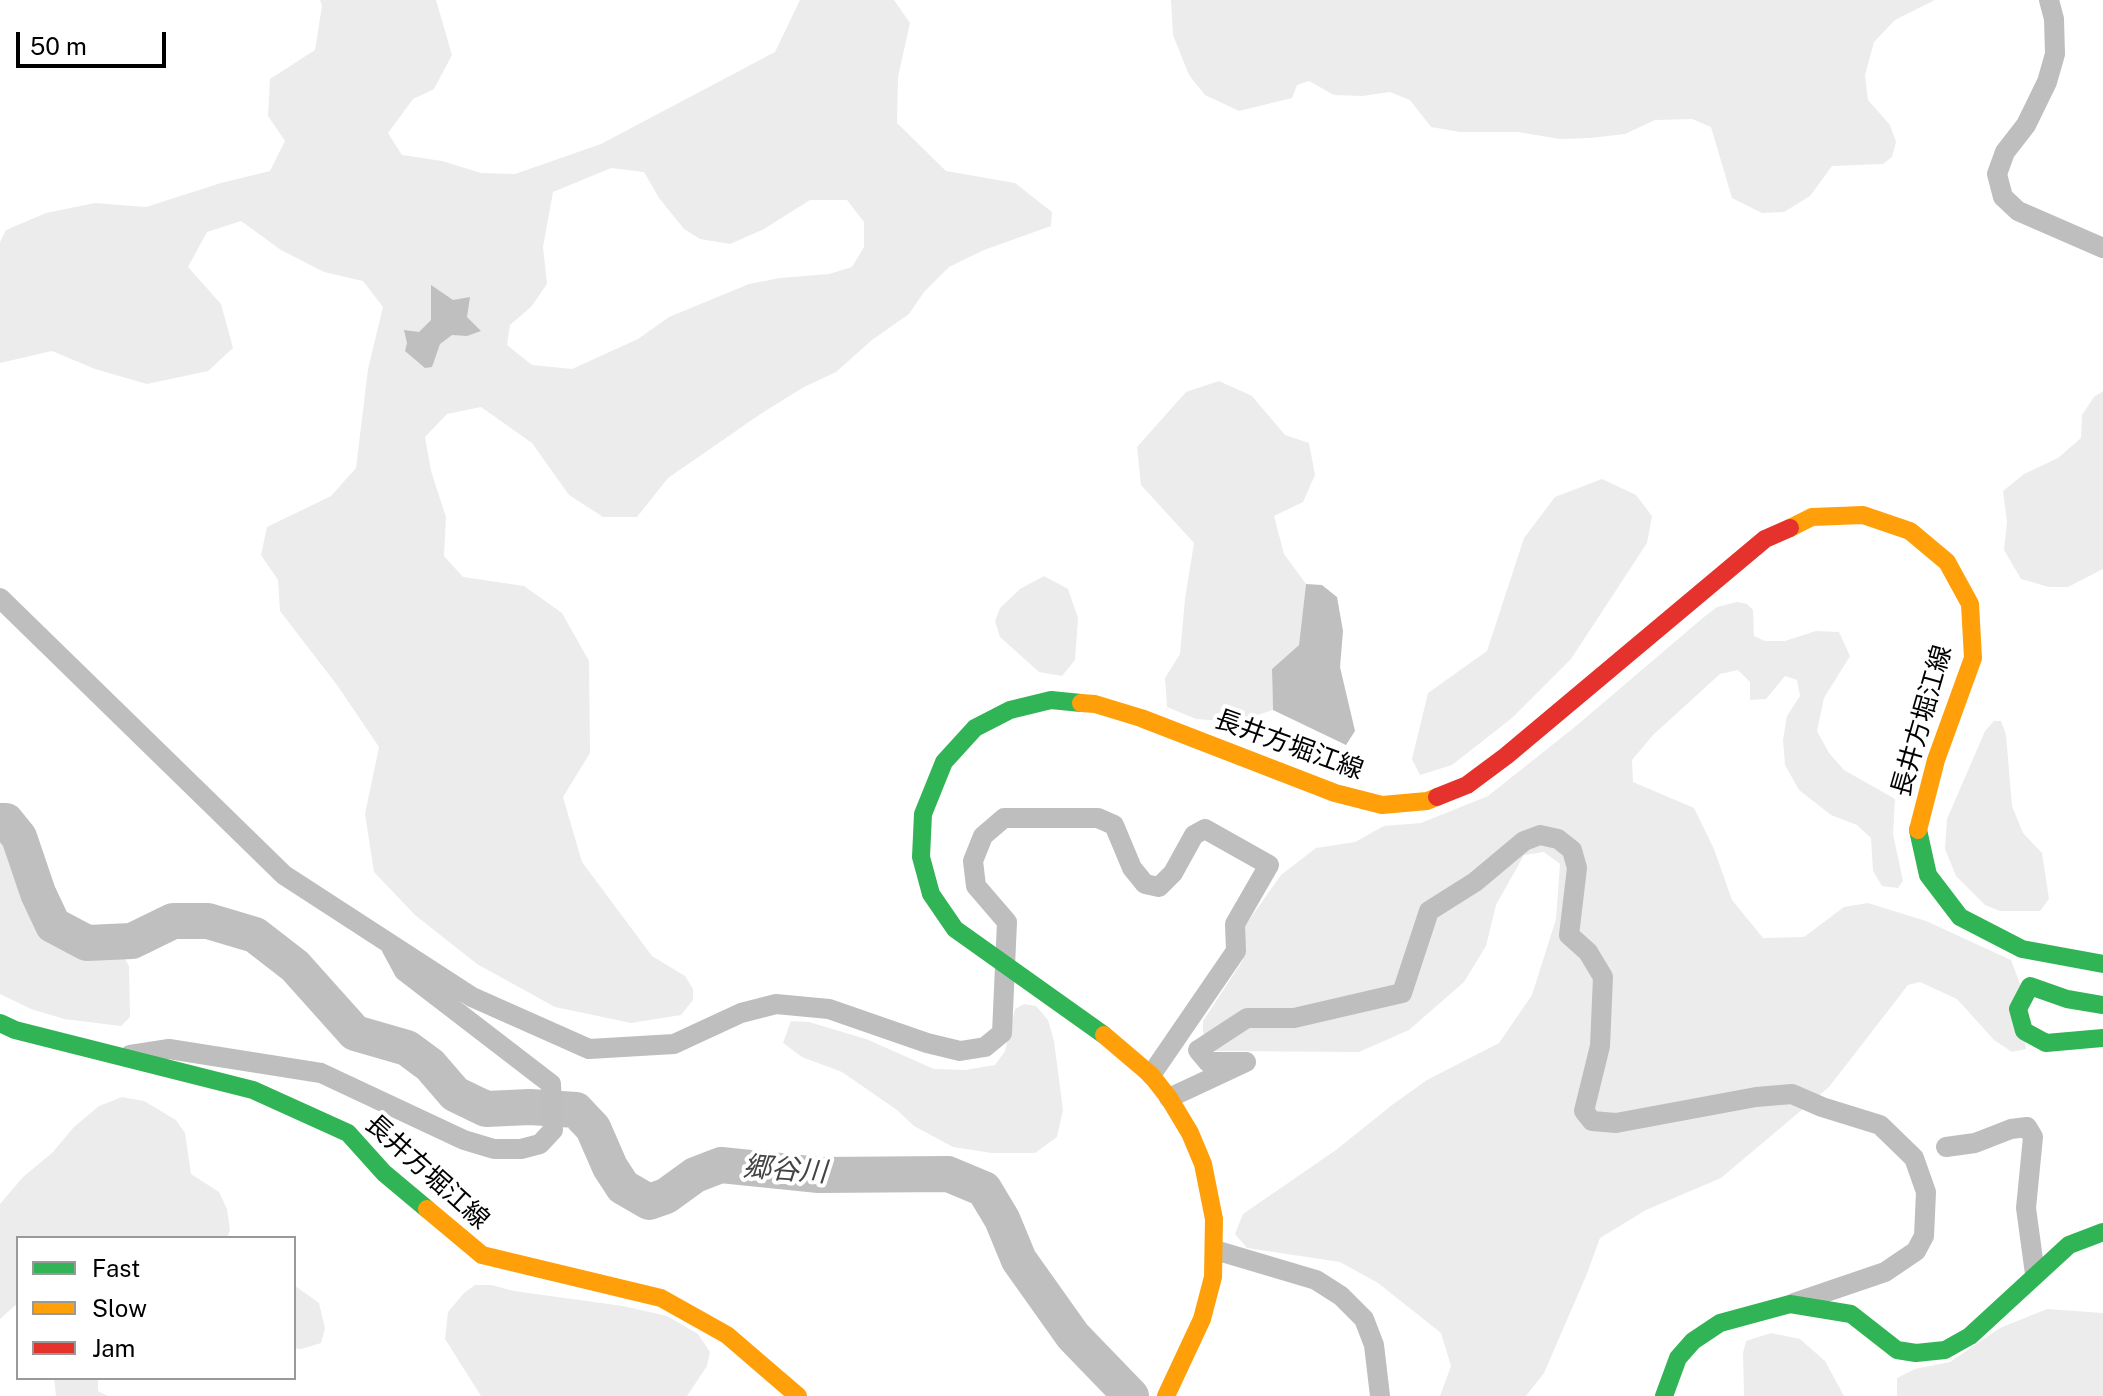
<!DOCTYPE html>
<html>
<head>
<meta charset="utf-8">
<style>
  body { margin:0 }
  #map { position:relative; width:2103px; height:1396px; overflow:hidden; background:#fff; font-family:"Public Sans",sans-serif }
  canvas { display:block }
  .legend { position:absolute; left:16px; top:1236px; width:280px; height:144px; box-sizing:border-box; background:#fff; border:2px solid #999; margin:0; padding:10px 14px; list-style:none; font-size:24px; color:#000 }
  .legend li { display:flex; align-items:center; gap:16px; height:40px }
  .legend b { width:40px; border:2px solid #999 }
  .scale { position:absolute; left:16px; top:32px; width:150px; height:36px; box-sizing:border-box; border:4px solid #000; border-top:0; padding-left:10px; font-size:24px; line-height:28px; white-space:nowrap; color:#000; -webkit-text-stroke:6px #fff; paint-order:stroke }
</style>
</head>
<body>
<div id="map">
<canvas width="2103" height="1396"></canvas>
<ul class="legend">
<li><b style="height:10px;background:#30b455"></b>Fast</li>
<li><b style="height:10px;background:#ff9f0a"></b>Slow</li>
<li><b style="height:10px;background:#e5322d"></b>Jam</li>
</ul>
<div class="scale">50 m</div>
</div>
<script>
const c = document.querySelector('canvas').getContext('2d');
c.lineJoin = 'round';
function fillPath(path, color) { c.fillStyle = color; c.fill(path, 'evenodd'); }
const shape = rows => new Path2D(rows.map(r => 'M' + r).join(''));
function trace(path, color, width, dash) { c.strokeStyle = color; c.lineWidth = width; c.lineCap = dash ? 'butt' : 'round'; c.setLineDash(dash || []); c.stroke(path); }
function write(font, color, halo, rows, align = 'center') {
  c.font = font + ' "Public Sans","Noto Sans JP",sans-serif'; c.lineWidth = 8; c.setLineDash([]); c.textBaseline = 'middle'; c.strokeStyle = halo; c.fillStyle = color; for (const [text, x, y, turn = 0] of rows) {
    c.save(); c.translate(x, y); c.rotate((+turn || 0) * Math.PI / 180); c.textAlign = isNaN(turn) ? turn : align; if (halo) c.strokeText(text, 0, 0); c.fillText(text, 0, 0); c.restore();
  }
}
fillPath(shape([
  [320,0,436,0,452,55,434,89,413,99,388,133,402,155,442,161,481,173,515,174,601,144,775,52,800,0,894,0,910,23,898,77,897,123,946,171,1015,183,1052,212,1051,226,984,250,949,267,924,292,909,314,872,340,836,372,804,387,762,413,668,478,637,517,603,517,569,495,532,443,481,407,447,414,425,437,431,471,446,517,444,556,463,577,524,586,562,613,589,661,590,753,563,797,582,862,652,956,685,976,693,989,693,1000,681,1015,631,1023,555,1007,477,964,415,915,374,872,365,814,379,747,337,685,280,611,278,580,261,555,267,527,331,496,356,468,368,369,383,307,363,281,324,272,281,250,241,221,207,232,188,267,221,304,233,348,208,371,147,384,95,369,52,351,0,363,0,242,6,230,46,213,95,203,146,207,221,183,270,171,285,141,268,116,270,79,315,50,322,6],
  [611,168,644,172,659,198,684,229,700,239,730,244,764,229,810,200,847,200,864,222,864,247,852,267,829,274,780,278,749,284,669,317,638,339,572,369,532,365,507,345,510,325,531,307,547,284,543,247,553,192],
  [1171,0,1935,0,1895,20,1874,42,1865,75,1868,100,1890,125,1896,142,1892,157,1883,164,1832,166,1810,196,1784,212,1762,213,1732,198,1711,127,1692,119,1655,120,1625,134,1590,138,1560,139,1518,132,1460,132,1431,127,1410,100,1390,92,1362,96,1334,95,1309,81,1297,85,1292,98,1239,111,1205,95,1189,75,1173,35],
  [1219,381,1252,396,1285,435,1309,443,1315,475,1303,502,1274,516,1284,554,1306,584,1299,645,1272,669,1273,710,1236,722,1196,719,1167,707,1165,678,1180,654,1185,599,1194,543,1141,485,1137,447,1186,392],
  [2103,391,2103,569,2068,587,2049,587,2021,579,2004,550,2007,522,2003,491,2024,474,2058,458,2081,438,2082,415,2094,397],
  [1602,479,1636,495,1652,516,1647,543,1571,659,1512,718,1452,765,1420,775,1412,759,1428,693,1487,651,1524,538,1555,497],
  [1044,576,1068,589,1078,618,1075,660,1062,676,1039,672,1000,637,995,621,1000,608,1020,589],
  [1737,602,1747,604,1753,610,1754,636,1765,641,1785,641,1816,631,1839,632,1850,656,1824,698,1817,731,1829,753,1844,770,1895,799,1893,834,1903,881,1898,888,1882,886,1873,871,1871,838,1857,825,1831,815,1799,790,1785,765,1783,740,1787,716,1800,696,1797,680,1785,676,1766,699,1750,700,1750,682,1738,670,1720,674,1653,735,1632,760,1633,782,1694,808,1714,849,1732,900,1763,938,1804,937,1844,907,1868,903,1926,921,2011,960,2020,984,2026,1049,2012,1052,1994,1040,1957,999,1920,982,1908,985,1829,1087,1721,1178,1646,1210,1600,1238,1586,1276,1544,1373,1526,1396,1440,1396,1451,1366,1441,1333,1407,1306,1378,1283,1340,1262,1247,1248,1235,1234,1243,1214,1336,1150,1392,1105,1427,1080,1499,1043,1532,995,1556,919,1560,864,1544,852,1524,855,1496,905,1486,946,1464,982,1409,1030,1359,1052,1212,1051,1203,1032,1203,1021,1243,960,1244,927,1281,875,1316,848,1355,842,1384,826,1421,823,1488,796,1576,726,1704,617,1717,607],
  [1994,721,2001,721,2006,735,2012,806,2023,833,2042,853,2049,899,2040,911,2000,911,1985,905,1956,876,1945,849,1947,819,1985,731],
  [0,825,5,825,16,840,34,896,49,927,87,947,123,955,129,966,130,1017,121,1026,64,1019,31,1009,0,994],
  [1024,1004,1036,1006,1048,1020,1054,1041,1063,1110,1057,1137,1035,1153,992,1153,953,1147,914,1126,897,1110,842,1072,802,1057,783,1043,791,1021,809,1022,866,1039,934,1069,965,1070,995,1065,1005,1051,1015,1009],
  [122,1097,144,1101,176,1120,185,1133,191,1174,219,1192,227,1209,230,1230,227,1238,18,1238,18,1303,0,1319,0,1204,23,1177,52,1153,74,1127,99,1106],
  [294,1285,319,1303,325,1328,321,1343,301,1349,294,1348],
  [475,1285,491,1285,514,1291,623,1306,667,1316,698,1334,710,1352,707,1366,687,1396,481,1396,445,1339,448,1312,464,1293],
  [2047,1309,2103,1313,2103,1396,1897,1396,1897,1378,1915,1369,1950,1362,2000,1328],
  [1771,1333,1800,1339,1825,1361,1844,1396,1744,1396,1743,1353,1746,1341],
  [54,1378,98,1378,98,1391,108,1396,56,1396]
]), '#ececec');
fillPath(shape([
  [431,285,453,300,470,297,467,317,481,331,467,336,452,335,440,344,432,367,425,368,405,351,407,343,404,330,419,332,431,320],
  [1306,584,1322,585,1337,597,1343,631,1340,667,1355,731,1346,745,1273,710,1272,669,1299,645]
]), '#bfbfbf');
trace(shape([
  [0,821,6,821,19,837,38,893,53,925,87,943,132,941,173,921,208,921,255,935,295,966,355,1033,407,1048,430,1065,455,1094,486,1109,530,1107,576,1110,593,1128,610,1167,623,1187,649,1202,666,1196,695,1175,721,1165,819,1175,948,1174,984,1189,1002,1219,1019,1260,1073,1336,1131,1396]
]), '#bfbfbf', 36);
trace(shape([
  [2049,0,2054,19,2055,54,2047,82,2026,125,2005,152,1997,174,2003,197,2018,211,2103,248],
  [0,598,284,875,472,997,589,1049,674,1044,741,1013,776,1004,829,1009,927,1043,960,1051,985,1047,1002,1033,1007,922,976,886,973,861,983,836,1004,818,1098,818,1114,825,1132,868,1145,884,1159,887,1173,873,1194,835,1205,829,1269,865,1235,924,1236,951,1151,1075],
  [130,1055,169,1049,321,1073,464,1140,494,1149,521,1149,540,1144,553,1130,551,1084,404,971,391,947],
  [1169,1098,1246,1062,1208,1062,1198,1050,1247,1018,1294,1018,1402,993,1429,911,1475,882,1524,841,1540,835,1558,839,1572,850,1577,868,1569,935,1588,952,1603,977,1600,1046,1584,1111,1592,1121,1616,1123,1756,1097,1792,1094,1822,1107,1880,1125,1914,1158,1926,1192,1924,1236,1916,1251,1885,1272,1794,1303],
  [1946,1147,1975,1143,2011,1129,2027,1127,2033,1137,2026,1208,2035,1274],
  [1215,1250,1316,1280,1341,1296,1364,1319,1374,1345,1380,1396]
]), '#bebebe', 20);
trace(shape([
  [1081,703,1051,700,1010,710,975,728,944,762,923,814,921,857,931,894,955,929,1104,1035],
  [1918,830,1928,875,1960,917,2022,949,2103,964],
  [2103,1005,2067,999,2030,986,2018,1009,2024,1031,2046,1043,2103,1038],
  [0,1023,15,1030,253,1090,348,1133,384,1173,427,1209],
  [1664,1396,1678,1358,1693,1341,1720,1323,1790,1304,1851,1314,1897,1350,1916,1353,1945,1350,1970,1336,2069,1245,2103,1232]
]), '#30b455', 18);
trace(shape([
  [1790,528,1812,517,1863,515,1910,531,1947,562,1970,604,1973,658,1936,760,1918,830],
  [1081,703,1095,704,1141,718,1335,793,1382,805,1427,801,1437,797],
  [1104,1035,1151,1075,1169,1098,1190,1133,1203,1164,1214,1219,1213,1277,1202,1319,1166,1396],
  [427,1209,482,1255,661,1298,727,1335,798,1396]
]), '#ff9f0a', 18);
trace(shape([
  [1437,797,1467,785,1506,756,1765,539,1790,528]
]), '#e5322d', 18);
write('26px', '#000', '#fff', [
  ["長井方堀江線",1922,721,-74],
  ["長井方堀江線",1289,745,20],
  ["長井方堀江線",427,1172,42]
]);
write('italic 28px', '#444', '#fff', [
  ["郷谷川",785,1170,4]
]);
</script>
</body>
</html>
